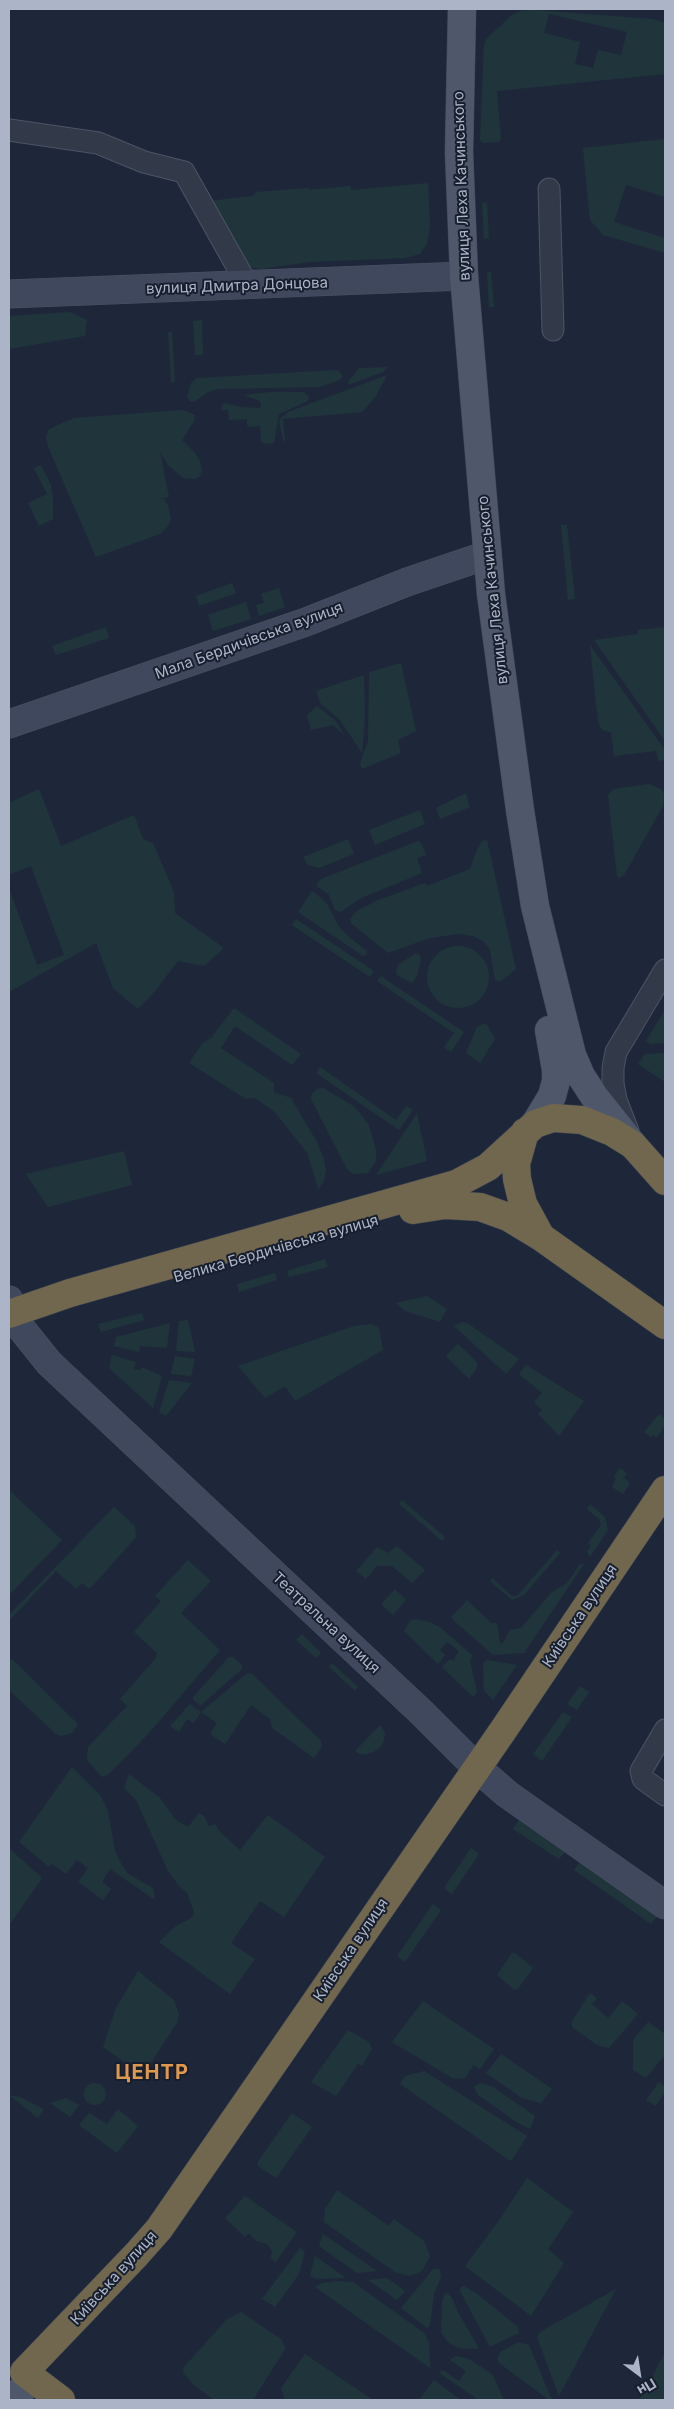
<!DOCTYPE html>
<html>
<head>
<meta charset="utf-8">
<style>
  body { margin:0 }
  #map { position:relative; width:674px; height:2409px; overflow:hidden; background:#1e273a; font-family:Inter,sans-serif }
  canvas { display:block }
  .frame { position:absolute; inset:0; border:10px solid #acb4c7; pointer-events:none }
  .north { position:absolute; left:614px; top:2349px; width:50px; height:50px; -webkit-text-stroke:4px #171f2e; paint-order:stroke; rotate:149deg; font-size:14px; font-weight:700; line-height:20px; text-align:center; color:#acb4c7 }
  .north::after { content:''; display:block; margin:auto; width:18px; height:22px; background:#acb4c7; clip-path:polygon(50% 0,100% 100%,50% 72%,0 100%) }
</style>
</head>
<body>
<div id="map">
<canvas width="674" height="2409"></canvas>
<div class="frame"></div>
<div class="north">Пн</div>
</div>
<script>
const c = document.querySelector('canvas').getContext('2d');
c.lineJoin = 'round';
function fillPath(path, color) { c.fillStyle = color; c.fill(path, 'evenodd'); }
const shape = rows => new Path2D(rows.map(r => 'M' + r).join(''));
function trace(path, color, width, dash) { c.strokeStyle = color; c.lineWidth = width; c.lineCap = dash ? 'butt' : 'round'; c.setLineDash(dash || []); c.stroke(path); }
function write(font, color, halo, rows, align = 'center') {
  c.font = font + ' Inter,sans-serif'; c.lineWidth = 4; c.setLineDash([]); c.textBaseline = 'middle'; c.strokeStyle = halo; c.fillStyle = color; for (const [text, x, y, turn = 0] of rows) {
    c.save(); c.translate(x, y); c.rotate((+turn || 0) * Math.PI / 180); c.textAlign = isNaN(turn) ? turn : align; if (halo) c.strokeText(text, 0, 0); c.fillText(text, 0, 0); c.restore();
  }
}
fillPath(shape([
  [533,10,653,19,665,23,665,74,497,91,501,139,499,142,483,143,480,140,484,46,486,39,512,15,520,11],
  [549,14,627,32,621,55,598,50,593,68,575,64,580,42,544,33],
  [665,139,665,197,626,185,614,222,665,238,665,253,603,235,590,220,583,148],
  [428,183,430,226,427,244,420,254,405,258,309,262,261,269,252,268,247,266,209,201,253,196,256,192,309,188,309,190,350,186,351,190],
  [487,202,489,238,484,239,482,203],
  [487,272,491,272,494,307,489,307],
  [70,312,87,320,85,336,9,349,9,316],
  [202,320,203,355,195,355,193,321],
  [172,331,175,382,171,382,168,332],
  [388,367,383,372,351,384,347,383,359,368],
  [338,370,343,376,340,380,319,387,218,389,208,392,194,402,190,401,187,397,191,383,197,378],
  [387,375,376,396,362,412,283,419,285,442,283,440,279,420,288,412],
  [270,392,304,392,309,397,308,401,279,414,274,443,264,444,261,441,260,426,250,427,247,425,247,419,229,420,228,410,221,410,222,405,225,403,241,407,261,408,261,403,257,400,244,395],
  [183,410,195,415,194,421,182,440,195,453,200,461,202,470,200,476,195,479,183,478,168,465,160,452,169,497,159,499,164,499,168,505,171,520,167,527,160,534,96,557,49,449,46,437,49,429,74,418],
  [41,465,51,485,53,500,53,519,39,526,28,503,47,494,34,468],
  [561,525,567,525,575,599,568,600],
  [232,583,236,593,199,606,196,596],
  [279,588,285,607,259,616,256,605,264,603,261,594],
  [246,602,251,619,213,631,208,615],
  [106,627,109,638,56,655,52,646],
  [665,627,665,741,594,640,638,634,638,630],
  [590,645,665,750,665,760,658,761,656,751,614,756,611,732,602,730,598,722],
  [401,663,416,731,398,740,401,753,362,769,360,764,368,741,369,672],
  [364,675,365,715,362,753,340,720,321,704,316,691],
  [317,706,335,720,345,736,333,725,311,730,307,715],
  [649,784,661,789,664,793,663,806,624,875,619,878,617,876,608,795,613,789],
  [39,789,61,846,134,815,143,839,153,843,174,892,175,913,224,948,204,966,178,961,155,991,138,1009,113,988,96,943,9,992,9,888,37,965,64,955,31,866,9,875,9,803],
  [466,793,470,807,440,819,436,808],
  [420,810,425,824,375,845,369,830],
  [348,839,354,854,319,868,308,865,303,857],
  [487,840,516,969,501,981,495,980,490,950,484,942,473,936,458,934,430,938,388,953,351,923,350,919,357,911,376,901,425,883,427,886,470,869,477,850,482,841],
  [418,841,421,843,426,855,417,858,422,873,359,899,341,912,335,910,329,895,316,885,321,879],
  [312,891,326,902,338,925,349,937,367,951,366,955,363,956,298,912],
  [296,919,374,971,370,977,292,925],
  '427 977a31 31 0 1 1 62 0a31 31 0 1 1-62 0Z',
  [416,953,420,955,421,960,417,976,412,983,397,975,396,971,398,965],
  [381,976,464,1032,451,1052,444,1047,454,1033,377,981],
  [234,1008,301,1054,292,1065,235,1026,221,1048,274,1083,274,1092,291,1098,317,1142,324,1159,326,1170,324,1181,318,1189,308,1154,275,1112,255,1098,246,1099,189,1063,202,1044,212,1037],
  [665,1010,665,1043,650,1044,646,1041],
  [486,1023,495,1039,480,1063,466,1053,477,1027],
  [665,1053,665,1082,638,1064,645,1054],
  [320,1067,396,1120,406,1106,413,1110,399,1130,316,1073],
  [323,1088,355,1107,369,1125,376,1150,376,1161,368,1173,353,1174,347,1169,311,1099,312,1094,317,1089],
  [417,1113,427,1161,376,1175],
  [124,1151,132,1185,48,1207,26,1174],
  [325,1259,328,1267,289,1277,287,1271],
  [275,1273,277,1280,239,1292,237,1284],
  [427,1296,447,1309,440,1322,405,1311,396,1303],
  [142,1313,144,1320,101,1332,98,1324],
  [188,1320,195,1352,176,1351,179,1321],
  [462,1322,467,1323,519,1359,506,1374,454,1326],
  [170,1323,167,1348,140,1346,139,1352,114,1346,116,1337],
  [372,1324,379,1328,383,1350,295,1401,285,1386,265,1398,238,1366,354,1326],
  [458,1344,476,1361,478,1366,469,1379,446,1356],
  [112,1355,136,1362,134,1369,140,1370,142,1367,162,1376,153,1408,109,1368],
  [175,1356,195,1359,191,1376,171,1374],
  [526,1365,584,1401,559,1436,538,1414,542,1410,534,1402,542,1393,519,1374],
  [169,1380,192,1383,166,1416,159,1412],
  [659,1414,665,1419,665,1425,657,1437,653,1435,651,1437,644,1432],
  [620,1468,627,1473,624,1478,630,1483,623,1494,612,1487,616,1479,614,1477],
  [9,1490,62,1540,9,1595],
  [402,1500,445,1537,442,1541,399,1504],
  [590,1504,605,1517,608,1530,590,1557,587,1552,591,1546,588,1543,601,1525,599,1519,587,1509],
  [114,1507,135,1526,136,1537,97,1581,89,1589,82,1583,76,1589,56,1571,9,1621,9,1615],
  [397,1546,425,1570,412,1583,392,1566,377,1566,366,1579,356,1571,377,1547,388,1553],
  [557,1550,560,1553,524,1595,512,1600,490,1581,492,1578,512,1596,517,1596],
  [188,1560,211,1581,181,1613,220,1650,149,1733,109,1774,102,1777,87,1760,88,1747,127,1706,120,1699,156,1658,157,1653,134,1632,161,1601,155,1596],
  [580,1564,584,1564,524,1653,493,1655,451,1618,467,1600,491,1623,497,1623,500,1643,503,1643,510,1630,521,1628,551,1593,567,1583],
  [395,1589,406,1600,393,1615,381,1604],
  [414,1619,430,1622,441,1628,473,1656,470,1661,477,1692,473,1697,442,1667,450,1659,453,1661,459,1651,447,1642,440,1650,445,1655,438,1664,404,1631,410,1621],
  [302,1634,321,1653,316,1658,296,1640],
  [229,1657,233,1657,242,1665,242,1669,200,1706,193,1699,193,1697],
  [12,1659,78,1724,72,1733,61,1736,56,1734,9,1690,9,1662],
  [487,1660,517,1665,493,1700,484,1691,483,1663],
  [332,1663,358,1687,355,1691,329,1667],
  [251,1673,321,1741,322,1747,314,1758,272,1728,270,1719,251,1705,225,1744,210,1734,217,1723,201,1712,194,1723,187,1719,179,1732,170,1726,190,1704,201,1712,245,1675],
  [580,1686,589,1692,577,1710,567,1704],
  [563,1712,572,1717,542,1761,533,1754],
  [380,1725,385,1733,384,1740,381,1746,374,1752,367,1754,360,1754,355,1751],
  [72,1767,100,1795,108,1811,115,1851,122,1865,128,1874,153,1888,155,1900,110,1869,102,1882,111,1889,103,1900,78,1882,88,1868,77,1860,66,1874,52,1864,49,1867,19,1842],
  [129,1774,160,1798,176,1820,188,1827,199,1813,204,1816,209,1826,215,1824,221,1833,240,1850,268,1815,325,1857,284,1917,260,1901,231,1943,255,1959,230,1994,159,1942,176,1926,193,1917,194,1912,187,1893,179,1886,168,1871,136,1800,124,1788],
  [519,1820,565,1852,559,1859,513,1829],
  [9,1848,42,1878,10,1924,9,1923],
  [471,1848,479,1854,452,1894,444,1888],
  [580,1862,658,1915,651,1924,574,1870],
  [433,1904,441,1910,405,1962,397,1956],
  [512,1953,515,1953,533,1968,518,1989,514,1990,497,1975],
  [138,1971,174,2000,179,2014,178,2021,143,2075,103,2047,116,2008],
  [590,1993,597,1998,592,2004,608,2018,622,2001,638,2014,609,2048,597,2045,572,2027,572,2021],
  [423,2001,494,2049,480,2069,474,2065,465,2078,454,2079,392,2042],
  [648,2022,665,2034,665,2058,663,2057,646,2078,633,2070,633,2040],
  [348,2030,369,2042,372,2049,362,2066,358,2064,336,2096,311,2082],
  [501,2054,552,2089,541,2103,522,2098,486,2073],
  [424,2071,527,2136,512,2160,509,2160,400,2084,405,2076],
  [659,2082,665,2087,665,2091,656,2106,646,2100],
  '84 2094a11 11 0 1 1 22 0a11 11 0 1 1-22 0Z',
  [480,2083,493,2087,535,2116,531,2127,529,2129,515,2121,478,2095,474,2087],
  [9,2095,20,2097,44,2109,38,2118],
  [66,2098,79,2105,70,2117,50,2103],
  [118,2109,138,2126,117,2153,79,2125,89,2113,107,2124],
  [292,2113,312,2127,276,2178,258,2166,257,2163],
  [527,2178,573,2212,548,2249,564,2263,531,2316,465,2266,500,2219],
  [337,2190,389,2226,394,2219,424,2241,430,2256,422,2271,410,2276,395,2272,324,2222,325,2209],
  [245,2196,297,2232,275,2263,271,2258,272,2251,267,2244,256,2241,249,2233,245,2237,225,2218],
  [323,2234,377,2271,357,2273,319,2246],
  [300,2248,305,2252,299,2274,275,2307,262,2299],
  [315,2256,346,2278,316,2279,310,2276],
  [434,2268,440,2270,441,2277,434,2294,430,2325,427,2328,401,2308],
  [387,2278,405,2291,397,2300,368,2280],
  [337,2281,353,2282,424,2333,429,2342,430,2368,315,2287,322,2283],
  [464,2286,476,2293,518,2327,519,2333,490,2347,460,2291,461,2287],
  [616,2289,559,2396,537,2337,540,2332],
  [447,2293,452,2298,458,2312,478,2347,477,2349,459,2348,449,2343,441,2333,442,2303,444,2295],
  [241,2312,281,2339,284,2344,285,2349,253,2400,214,2400,195,2386,184,2374,183,2370,185,2366,226,2320],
  [518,2342,529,2345,552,2400,549,2400,499,2363,497,2359,500,2352],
  [665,2353,665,2400,639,2400],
  [305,2354,373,2400,285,2400,281,2388],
  [456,2356,469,2359,492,2374,504,2400,479,2400,439,2373,443,2370,459,2381,466,2371,450,2360],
  [434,2380,461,2400,419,2400]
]), '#20353b');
const street = shape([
  [9,130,98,143,144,162,184,172,248,286],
  [549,189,553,330],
  [628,1131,616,1100,613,1083,613,1068,616,1052,665,970],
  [665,1730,641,1771,643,1779,665,1795]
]);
const secondary = shape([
  [9,294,464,276],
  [9,724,306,622,407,582,487,555],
  [9,1300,15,1311,17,1323,49,1363,421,1712,476,1767,507,1794,665,1905]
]);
const primary = shape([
  [462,9,459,152,464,276,491,594,520,810,535,906,572,1055,581,1076,594,1096,633,1145],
  [535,1124,552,1096,556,1081,556,1070,549,1030],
  [11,2400,33,2379]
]);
const highway = shape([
  [525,1132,516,1164,517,1179,523,1204,541,1237,665,1325],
  [413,1210,445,1205,480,1207,508,1217,541,1237],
  [9,1314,70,1293,456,1184,488,1167,535,1124,553,1118,582,1120,612,1132,633,1145,665,1181],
  [61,2400,24,2372,136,2255,159,2229,504,1729,665,1490]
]);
trace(street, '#4c5465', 23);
trace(secondary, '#4c5465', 29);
trace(primary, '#3b4353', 29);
trace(highway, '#394151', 29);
trace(street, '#323a4a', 21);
trace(secondary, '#3f485d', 28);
trace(primary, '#4f586a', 28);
trace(highway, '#71664e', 28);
write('15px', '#acb4c7', '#171f2e', [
  ["вулиця Леха Качинського",462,186,-92],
  ["вулиця Дмитра Донцова",237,286,-2],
  ["вулиця Леха Качинського",493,590,-96],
  ["Мала Бердичівська вулиця",249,641,-20],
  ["Велика Бердичівська вулиця",276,1249,-16],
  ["Київська вулиця",580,1616,-56],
  ["Театральна вулиця",326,1623,43],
  ["Київська вулиця",351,1950,-56],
  ["Київська вулиця",114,2278,-48]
]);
c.letterSpacing = '1px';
write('bold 20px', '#df994f', '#171f2e', [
  ["ЦЕНТР",152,2073]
]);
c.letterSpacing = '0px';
</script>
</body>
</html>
